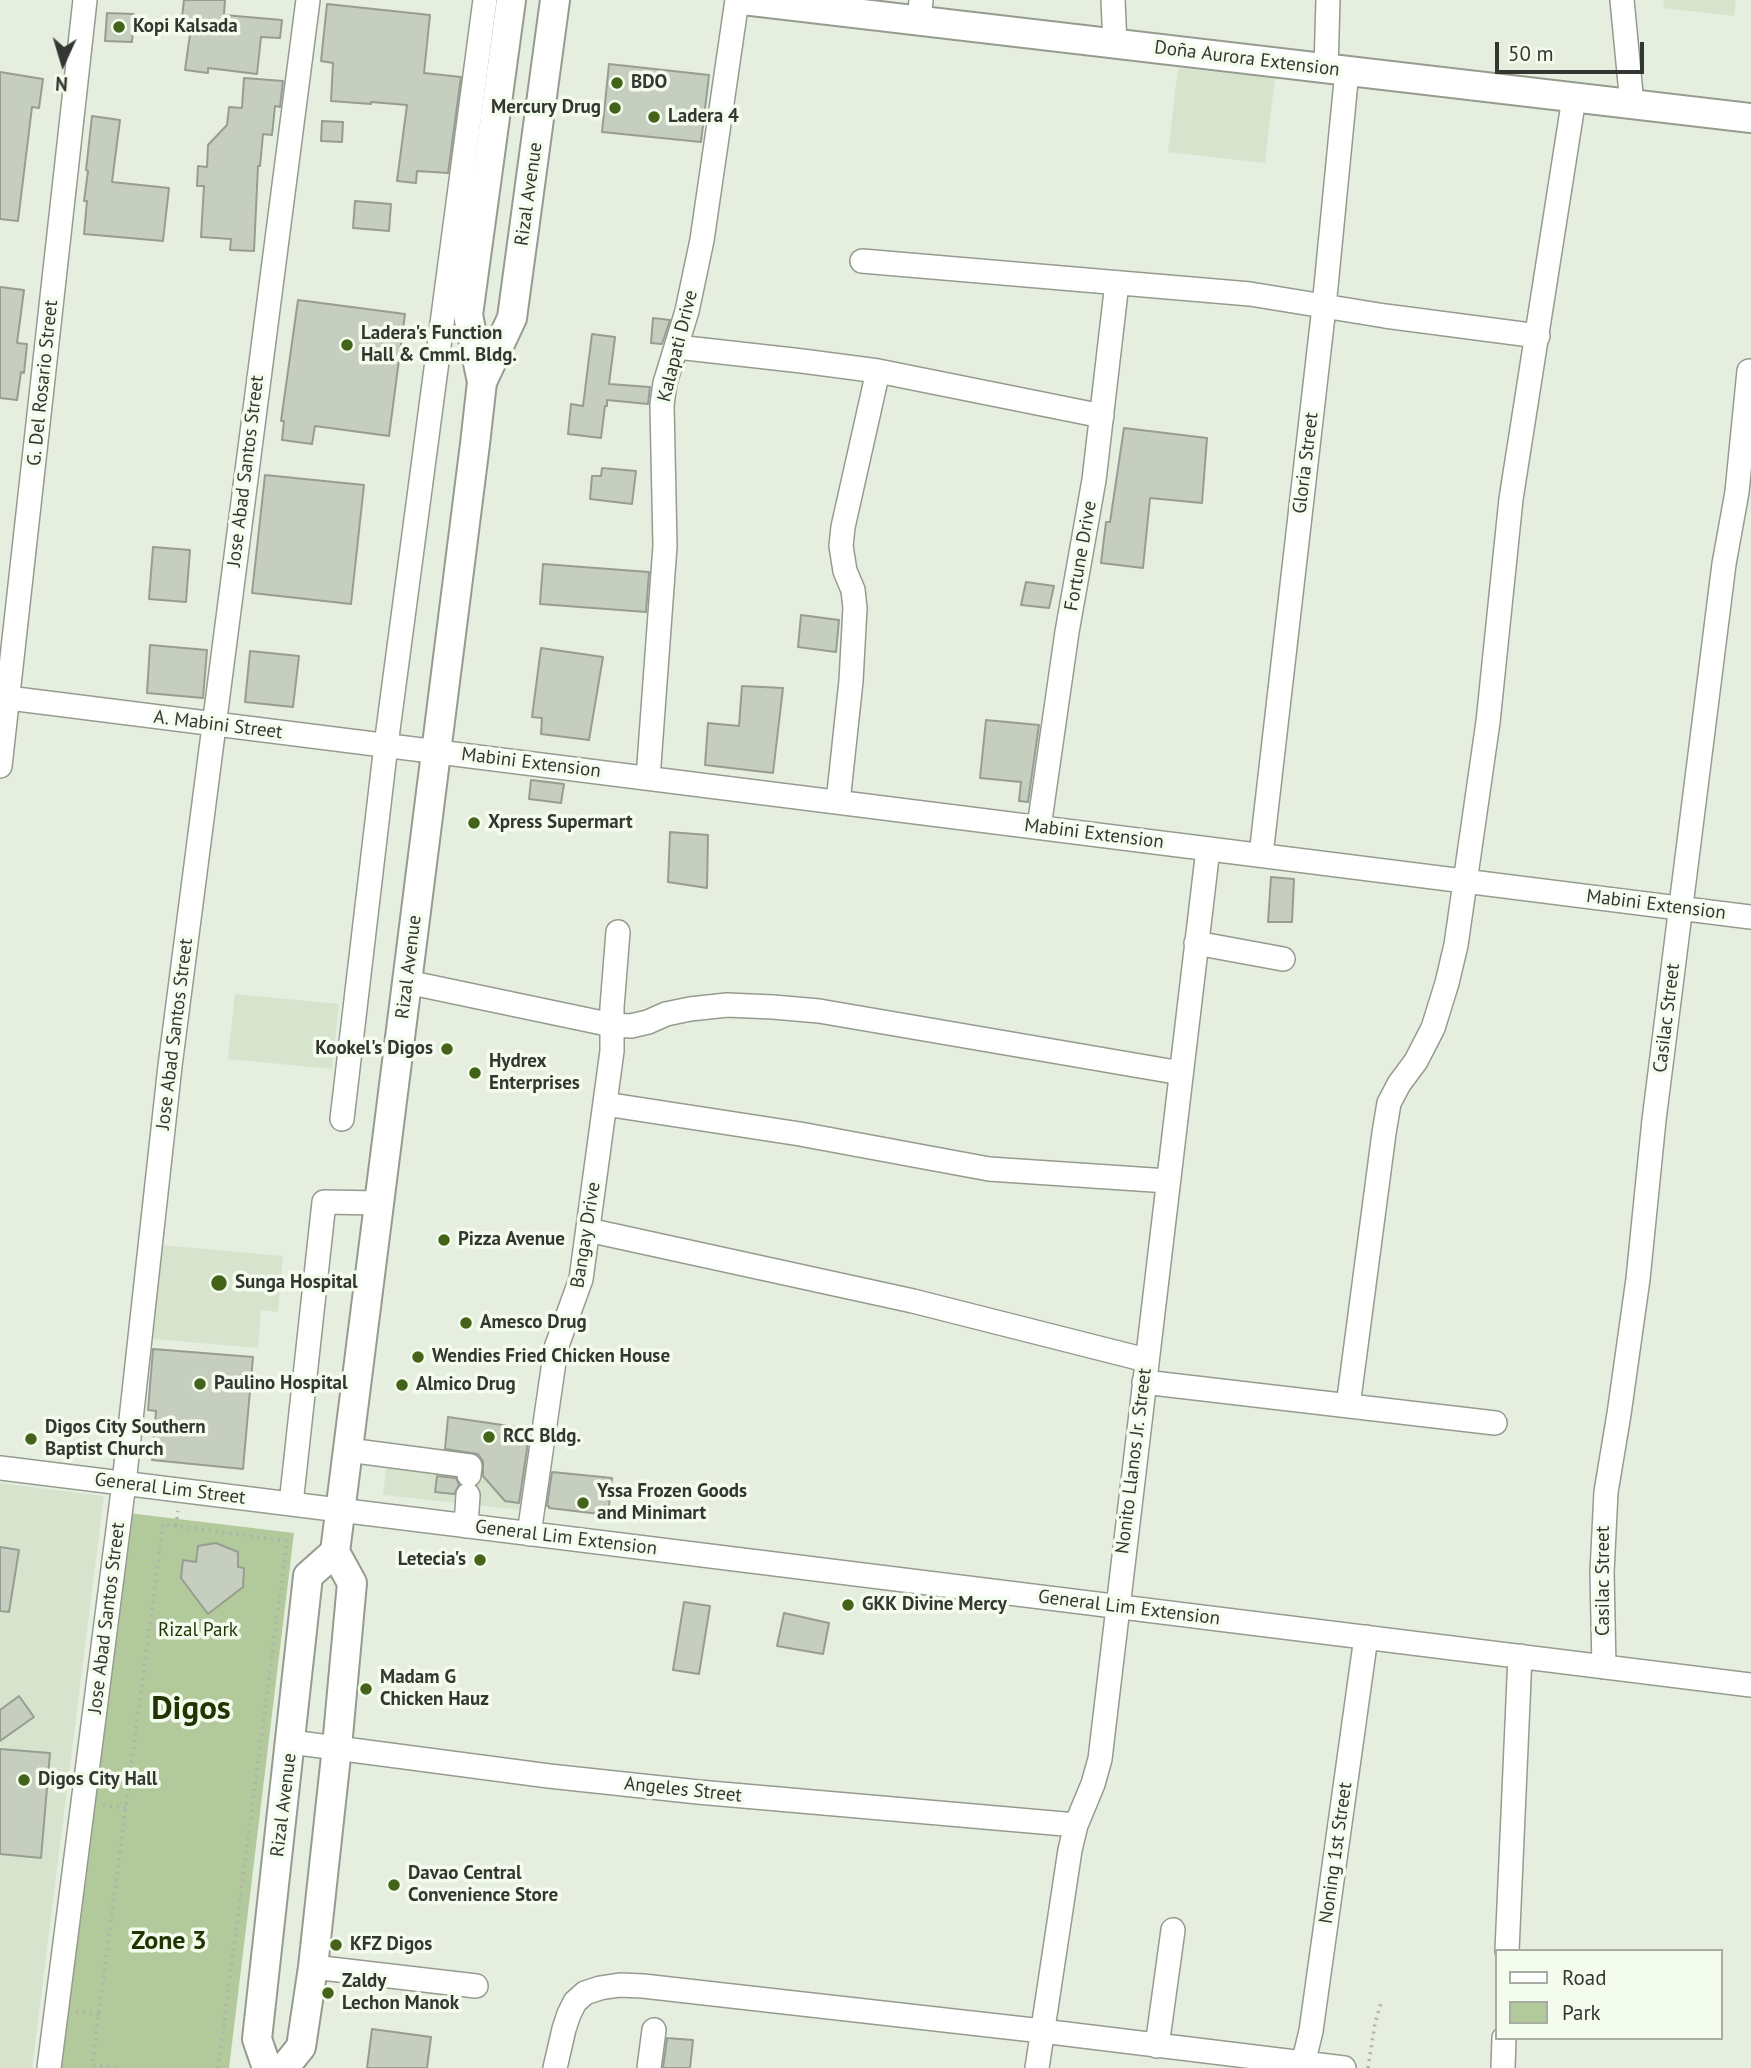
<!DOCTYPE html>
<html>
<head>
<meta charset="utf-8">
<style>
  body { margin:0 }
  #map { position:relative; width:1751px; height:2068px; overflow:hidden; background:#e6eee0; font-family:"PT Sans",sans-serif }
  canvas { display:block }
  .legend { position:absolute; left:1495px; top:1949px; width:228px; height:91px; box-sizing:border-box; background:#f4fced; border:2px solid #a7ada2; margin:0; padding:9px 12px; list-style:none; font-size:21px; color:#343731 }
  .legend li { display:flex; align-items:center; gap:14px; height:35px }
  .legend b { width:35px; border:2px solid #a7ada2 }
  .north { position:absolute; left:28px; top:28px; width:70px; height:70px; -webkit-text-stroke:5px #f4fced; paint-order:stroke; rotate:184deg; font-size:19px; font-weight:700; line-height:28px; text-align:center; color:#343731 }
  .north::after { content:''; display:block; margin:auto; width:24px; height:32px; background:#343731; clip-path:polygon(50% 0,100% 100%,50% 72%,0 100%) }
  .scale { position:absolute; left:1495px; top:42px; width:149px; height:32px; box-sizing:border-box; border:4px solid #343731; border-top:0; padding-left:9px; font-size:21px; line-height:24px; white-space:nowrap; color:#343731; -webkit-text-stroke:5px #f4fced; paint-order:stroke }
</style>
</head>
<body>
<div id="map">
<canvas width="1751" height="2068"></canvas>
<ul class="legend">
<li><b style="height:9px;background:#fff"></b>Road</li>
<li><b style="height:19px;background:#b1c99b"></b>Park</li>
</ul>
<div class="north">N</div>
<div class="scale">50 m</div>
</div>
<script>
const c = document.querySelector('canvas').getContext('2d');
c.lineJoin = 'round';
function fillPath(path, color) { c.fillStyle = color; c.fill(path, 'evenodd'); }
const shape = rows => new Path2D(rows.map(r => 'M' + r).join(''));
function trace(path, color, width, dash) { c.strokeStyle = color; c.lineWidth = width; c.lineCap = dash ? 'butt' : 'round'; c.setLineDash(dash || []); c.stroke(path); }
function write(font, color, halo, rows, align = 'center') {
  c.font = font + ' "PT Sans",sans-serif'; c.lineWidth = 7; c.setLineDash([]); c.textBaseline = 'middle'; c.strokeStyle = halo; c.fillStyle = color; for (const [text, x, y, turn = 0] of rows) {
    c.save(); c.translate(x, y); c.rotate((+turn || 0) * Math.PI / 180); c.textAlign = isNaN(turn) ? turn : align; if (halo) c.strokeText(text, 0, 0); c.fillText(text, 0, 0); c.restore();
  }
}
fillPath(shape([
  [1664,0,1736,0,1734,16,1663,8],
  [1178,68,1275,78,1265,163,1168,152],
  [235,994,339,1004,332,1069,228,1059],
  [161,1245,283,1256,278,1312,261,1310,258,1348,153,1339],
  [389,1443,527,1458,521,1510,383,1495],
  [0,1483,104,1496,32,2068,0,2068]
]), '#d8e3ce');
fillPath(shape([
  [128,1513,294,1533,229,2068,60,2068]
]), '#b1c99b');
const building = shape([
  [184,0,225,0,224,15,282,20,280,38,261,37,257,74,208,68,208,73,185,70,191,27,181,26,184,0],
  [327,4,430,15,424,73,461,77,448,173,417,171,416,183,397,181,407,105,371,102,371,104,331,101,333,63,321,61,327,4],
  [107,13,134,14,132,42,105,41,107,13],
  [609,64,709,75,701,142,602,132,609,64],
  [0,72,43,79,39,108,32,107,18,221,0,219,0,72],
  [244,78,283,81,280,107,275,106,272,135,263,134,260,166,258,166,254,251,230,250,231,239,201,237,204,186,197,186,198,166,207,167,208,145,227,125,229,107,242,108,244,78],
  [92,116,120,120,112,182,169,188,163,241,84,234,87,201,84,201,88,171,86,170,92,116],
  [322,121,343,122,342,142,321,141,322,121],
  [355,201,391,204,389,231,353,228,355,201],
  [0,287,24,290,17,343,27,344,24,373,21,372,17,400,0,398,0,287],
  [298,300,405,314,389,436,315,426,312,444,282,440,284,421,281,421,298,300],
  [653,318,670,320,662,344,651,343,653,318],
  [592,334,615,337,609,384,650,387,648,404,607,400,607,406,605,406,601,438,568,434,571,404,583,406,592,334],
  [1124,428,1207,438,1202,503,1150,498,1143,568,1101,563,1106,522,1110,522,1124,428],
  [602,468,636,471,632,504,590,499,592,476,601,476,602,468],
  [265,475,364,485,351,604,252,593,265,475],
  [153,547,190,550,186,602,149,599,153,547],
  [543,564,649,572,646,612,540,604,543,564],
  [1026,582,1054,586,1049,608,1021,605,1026,582],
  [801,615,839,620,836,652,798,647,801,615],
  [150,645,207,650,203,698,147,693,150,645],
  [541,648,603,657,589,740,541,734,542,718,532,717,541,648],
  [250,651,299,656,293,707,245,702,250,651],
  [742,686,783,688,773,773,705,765,708,723,739,726,742,686],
  [986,720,1039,725,1028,802,1019,801,1021,782,980,778,986,720],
  [531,780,564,784,561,803,529,799,531,780],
  [670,832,708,835,707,888,668,882,670,832],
  [1271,877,1294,879,1292,922,1268,922,1271,877],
  [153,1349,253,1357,243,1469,152,1460,156,1411,148,1410,153,1349],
  [448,1417,530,1429,519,1503,505,1501,483,1476,483,1461,478,1454,445,1449,448,1417],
  [552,1472,612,1478,608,1515,549,1508,549,1506,547,1506,552,1472],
  [437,1476,456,1478,459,1485,454,1494,435,1492,437,1476],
  [216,1543,238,1552,238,1567,244,1568,243,1587,208,1614,181,1578,183,1560,196,1562,198,1546,216,1543],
  [0,1547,19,1550,9,1612,0,1611,0,1547],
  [684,1602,710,1606,699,1674,673,1670,684,1602],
  [784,1613,829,1623,823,1654,777,1646,784,1613],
  [19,1696,34,1717,0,1741,0,1710,19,1696],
  [0,1749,50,1753,41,1858,0,1854,0,1749],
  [372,2029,431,2037,427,2068,367,2068,372,2029],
  [667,2038,693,2040,690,2068,663,2068,667,2038]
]);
fillPath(building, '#c6cec0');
trace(building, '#979e91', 2);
const minor = shape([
  [1113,0,1115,44],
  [1622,0,1632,104],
  [919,21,921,0],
  [1326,68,1328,0],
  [862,261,1250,294,1385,316,1538,336],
  [677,347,802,361,878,371,1102,416],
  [0,697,1751,917],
  [0,766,85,0],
  [648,778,665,546,662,405,665,383,687,311,702,240,737,0],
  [838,802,851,681,855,608,853,590,845,571,841,546,843,527,878,371],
  [1039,827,1067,632,1094,480,1117,283],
  [1261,855,1324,307,1347,71],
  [1196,943,1283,959],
  [407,982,612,1025,631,1026,648,1022,666,1014,690,1009,727,1005,773,1007,819,1011,1181,1073],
  [605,1104,800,1134,989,1169,1168,1181],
  [342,1119,386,745,485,0],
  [588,1230,913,1301,1146,1360],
  [1144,1382,1495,1423],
  [1348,1406,1384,1133,1389,1103,1399,1084,1416,1061,1433,1028,1447,983,1456,945,1488,722,1511,499,1574,98],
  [348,1450,470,1466,469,1475],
  [0,1468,1751,1685],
  [291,1504,324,1202,379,1203],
  [466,1526,468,1495],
  [529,1534,556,1348,581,1279,612,1051,612,1007,618,932],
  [1604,1667,1602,1572,1606,1492,1619,1414,1638,1279,1654,1120,1724,564,1737,492,1749,371],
  [291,1742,549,1776,698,1792,1076,1825],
  [1507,1951,1520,1656],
  [313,1967,476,1986],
  [1157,2046,1173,1930],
  [49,2068,124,1483,170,1066,308,0],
  [555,2068,564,2029,569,2014,575,2002,585,1993,600,1988,620,1985,643,1986,1042,2031,1344,2068],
  [649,2068,654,2030],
  [1037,2068,1070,1850,1076,1825,1093,1784,1100,1759,1208,849],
  [1302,2068,1311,2031,1366,1637],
  [1503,2068,1504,2038]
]);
const major = shape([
  [743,0,1751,118],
  [482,382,512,318,555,0],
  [267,2068,257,2039,308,1576,335,1552],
  [284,2068,301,2047,313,1967,337,1747,352,1583,335,1552,475,444,482,382,468,315,511,0]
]);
trace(minor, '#959c8e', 26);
trace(major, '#959c8e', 32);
trace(shape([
  [176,1526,178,1511],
  [103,1805,126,1808],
  [76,2012,99,2014],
  [116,2068,92,2065,163,1524,287,1541,218,2068],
  [1368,2068,1375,2023,1381,2003]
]), '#aeb4a9', 3.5, [2, 5]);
trace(minor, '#fff', 23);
trace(major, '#fff', 28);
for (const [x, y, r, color] of [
  [119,27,7,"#436319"],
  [617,83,7,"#436319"],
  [615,108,7,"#436319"],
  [654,117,7,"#436319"],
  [347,345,7,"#436319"],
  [474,823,7,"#436319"],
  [447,1049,7,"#436319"],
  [475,1073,7,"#436319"],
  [444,1240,7,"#436319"],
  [219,1283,9,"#436319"],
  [466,1323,7,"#436319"],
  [418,1357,7,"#436319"],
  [200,1384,7,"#436319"],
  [402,1385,7,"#436319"],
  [489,1437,7,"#436319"],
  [31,1439,7,"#436319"],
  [583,1503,7,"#436319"],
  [480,1560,7,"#436319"],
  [848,1605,7,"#436319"],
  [366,1689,7,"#436319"],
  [24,1780,7,"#436319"],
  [394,1885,7,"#436319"],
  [336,1945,7,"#436319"],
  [328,1993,7,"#436319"]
]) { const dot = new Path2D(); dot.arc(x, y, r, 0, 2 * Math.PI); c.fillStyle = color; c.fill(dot); trace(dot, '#f4fced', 2.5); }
write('bold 19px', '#343731', '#f4fced', [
  ["Kopi Kalsada",133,27],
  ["BDO",631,83],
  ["Mercury Drug",601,108,"right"],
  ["Ladera 4",668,117],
  ["Ladera's Function",361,334],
  ["Hall & Cmml. Bldg.",361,356],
  ["Xpress Supermart",488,823],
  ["Kookel's Digos",433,1049,"right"],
  ["Hydrex",489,1062],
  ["Enterprises",489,1084],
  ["Pizza Avenue",458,1240],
  ["Sunga Hospital",235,1283],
  ["Amesco Drug",480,1323],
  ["Wendies Fried Chicken House",432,1357],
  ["Paulino Hospital",214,1384],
  ["Almico Drug",416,1385],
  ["Digos City Southern",45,1428],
  ["Baptist Church",45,1450],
  ["RCC Bldg.",503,1437],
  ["Yssa Frozen Goods",597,1492],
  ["and Minimart",597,1514],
  ["Letecia's",466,1560,"right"],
  ["GKK Divine Mercy",862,1605],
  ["Madam G",380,1678],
  ["Chicken Hauz",380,1700],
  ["Digos City Hall",38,1780],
  ["Davao Central",408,1874],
  ["Convenience Store",408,1896],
  ["KFZ Digos",350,1945],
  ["Zaldy",342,1982],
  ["Lechon Manok",342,2004]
], 'left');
write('19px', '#343731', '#f4fced', [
  ["Doña Aurora Extension",1247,59,7],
  ["Rizal Avenue",529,194,-82],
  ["Kalapati Drive",678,346,-76],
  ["G. Del Rosario Street",43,383,-84],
  ["Gloria Street",1306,463,-83],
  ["Jose Abad Santos Street",246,471,-83],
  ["Fortune Drive",1081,556,-80],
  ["A. Mabini Street",218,725,7],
  ["Mabini Extension",531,763,7],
  ["Mabini Extension",1094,834,7],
  ["Mabini Extension",1656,905,7],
  ["Rizal Avenue",409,967,-83],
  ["Casilac Street",1667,1018,-83],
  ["Jose Abad Santos Street",175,1034,-83],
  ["Bangay Drive",586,1235,-81],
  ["Nonito Llanos Jr. Street",1134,1461,-83],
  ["General Lim Street",170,1489,7],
  ["General Lim Extension",566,1538,7],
  ["Casilac Street",1604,1581,-90],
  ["General Lim Extension",1129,1608,7],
  ["Jose Abad Santos Street",107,1618,-83],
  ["Angeles Street",683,1790,6],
  ["Rizal Avenue",284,1805,-83],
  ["Noning 1st Street",1336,1853,-82]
]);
write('19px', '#1f3302', '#f4fced', [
  ["Rizal Park",198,1631]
]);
write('bold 26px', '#203501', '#f4fced', [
  ["Zone 3",169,1942]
]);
write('bold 33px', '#203501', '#f4fced', [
  ["Digos",191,1710]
]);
</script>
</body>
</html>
